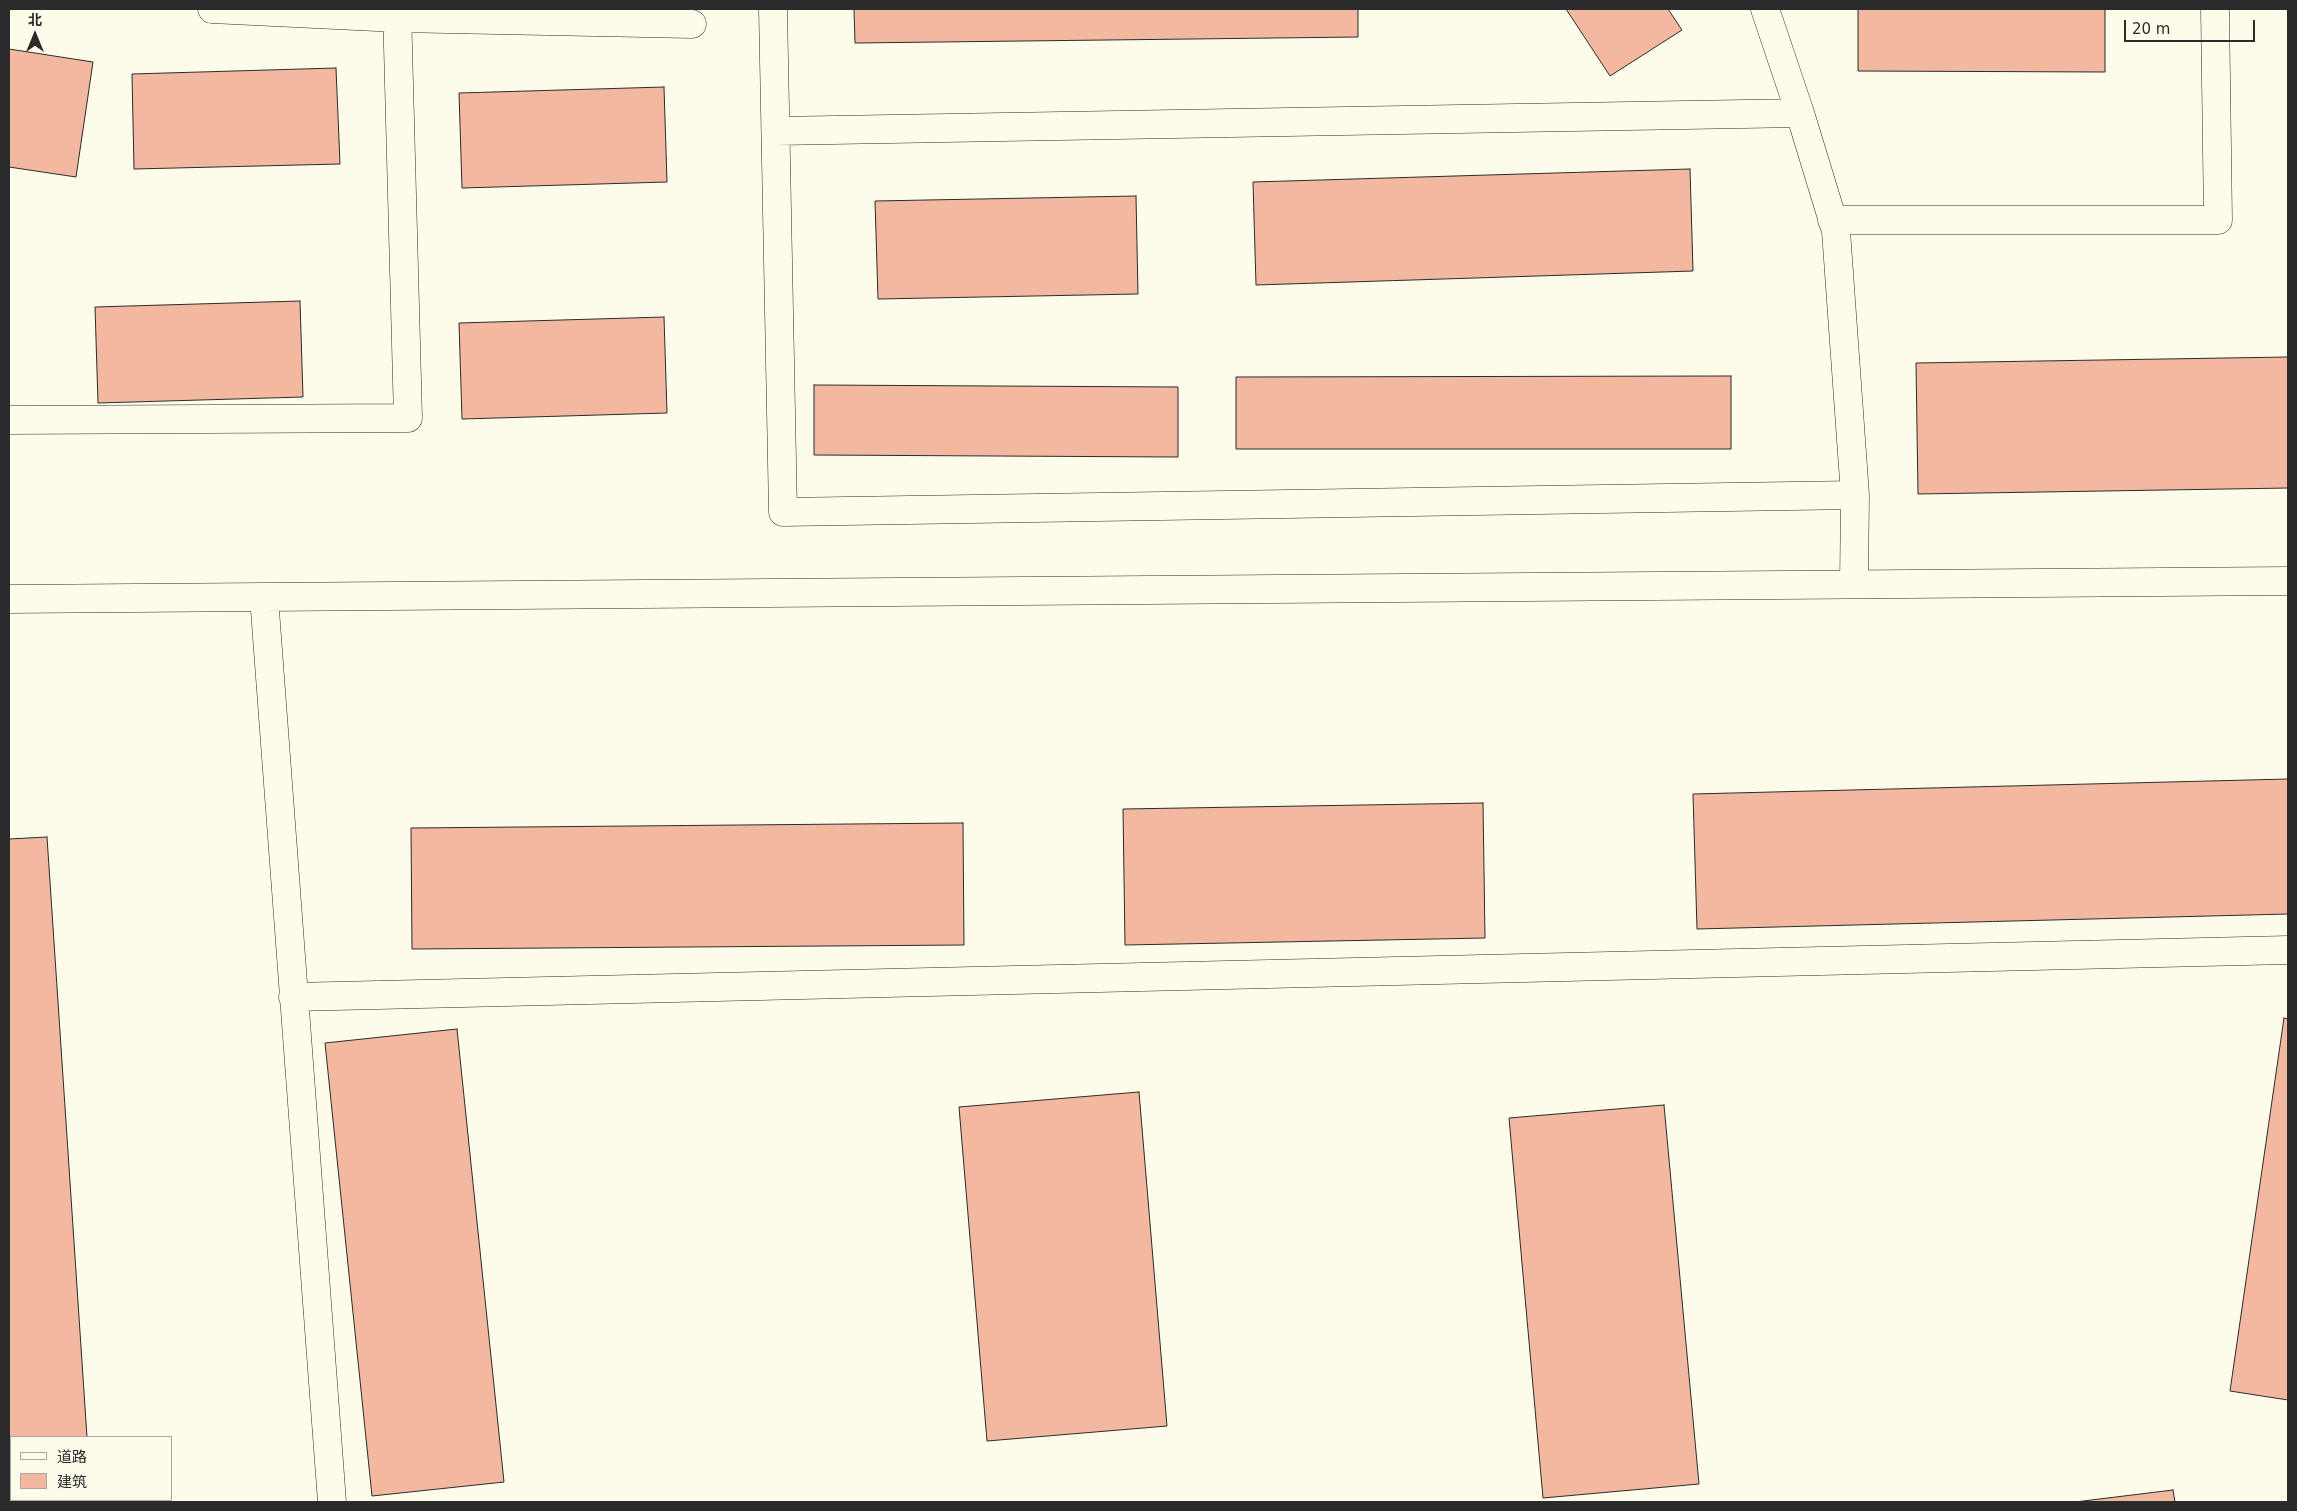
<!DOCTYPE html>
<html>
<head>
<meta charset="utf-8">
<style>
  body { margin:0 }
  #map { position:relative; width:2297px; height:1511px; overflow:hidden; background:#fdfbea; font-family:"DejaVu Sans","Noto Sans SC",sans-serif }
  canvas { display:block }
  .frame { position:absolute; inset:0; border:10px solid #2b2b2b; pointer-events:none }
  .legend { position:absolute; left:10px; top:1436px; width:162px; height:65px; box-sizing:border-box; background:#fdfbea; border:1px solid #a9a89e; margin:0; padding:6px 9px; list-style:none; font-size:15px; color:#2b2b2b }
  .legend li { display:flex; align-items:center; gap:10px; height:25px }
  .legend b { width:25px; border:1px solid #a9a89e }
  .north { position:absolute; left:10px; top:10px; width:50px; height:50px; -webkit-text-stroke:4px #fdfbea; paint-order:stroke; rotate:0deg; font-size:14px; font-weight:700; line-height:20px; text-align:center; color:#2b2b2b }
  .north::after { content:''; display:block; margin:auto; width:18px; height:22px; background:#2b2b2b; clip-path:polygon(50% 0,100% 100%,50% 72%,0 100%) }
  .scale { position:absolute; left:2124px; top:20px; width:131px; height:22px; box-sizing:border-box; border:2px solid #2b2b2b; border-top:0; padding-left:6px; font-size:15px; line-height:18px; white-space:nowrap; color:#2b2b2b; -webkit-text-stroke:4px #fdfbea; paint-order:stroke }
</style>
</head>
<body>
<div id="map">
<canvas width="2297" height="1511"></canvas>
<div class="frame"></div>
<ul class="legend">
<li><b style="height:6px;background:#fdfbea"></b>道路</li>
<li><b style="height:14px;background:#f2b8a0"></b>建筑</li>
</ul>
<div class="north">北</div>
<div class="scale">20 m</div>
</div>
<script>
const c = document.querySelector('canvas').getContext('2d');
c.lineJoin = 'round';
function fillPath(path, color) { c.fillStyle = color; c.fill(path, 'evenodd'); }
const shape = rows => new Path2D(rows.map(r => 'M' + r).join(''));
function trace(path, color, width, dash) { c.strokeStyle = color; c.lineWidth = width; c.lineCap = dash ? 'butt' : 'round'; c.setLineDash(dash || []); c.stroke(path); }
const building = shape([
  [854,9,1358,9,1358,37,855,43,854,9],
  [1566,9,1668,9,1682,30,1610,76,1566,9],
  [1858,9,2105,9,2105,72,1858,71,1858,9],
  [9,49,93,62,76,177,9,167,9,49],
  [336,68,340,164,134,169,132,74,336,68],
  [664,87,667,182,462,188,459,93,664,87],
  [1690,169,1693,271,1256,285,1253,182,1690,169],
  [1136,196,1138,294,878,299,875,201,1136,196],
  [300,301,303,397,98,403,95,307,300,301],
  [664,317,667,413,462,419,459,323,664,317],
  [2288,357,2288,488,1918,494,1916,363,2288,357],
  [1731,376,1731,449,1236,449,1236,377,1731,376],
  [814,385,1178,387,1178,457,814,455,814,385],
  [2288,779,2288,914,1697,929,1693,794,2288,779],
  [1483,803,1485,938,1125,945,1123,809,1483,803],
  [963,823,964,945,412,949,411,828,963,823],
  [47,837,87,1437,11,1437,11,1500,91,1500,91,1502,9,1502,9,839,47,837],
  [2284,1018,2288,1019,2288,1400,2230,1391,2284,1018],
  [457,1029,504,1482,372,1496,325,1043,457,1029],
  [1139,1092,1167,1426,987,1441,959,1107,1139,1092],
  [1664,1105,1699,1484,1543,1498,1509,1118,1664,1105],
  [2173,1490,2175,1502,2075,1502,2173,1490]
]);
fillPath(building, '#f2b8a0');
trace(building, '#2b2b2b', 1);
const minor = shape([
  [212,9,398,18,692,24],
  [773,9,783,512,1855,495],
  [1765,9,1800,113,1836,231,1855,495,1854,584],
  [776,131,1800,113],
  [1832,220,2218,220,2215,9],
  [9,420,408,418,397,9],
  [264,597,332,1502],
  [9,599,2288,581],
  [293,997,2288,950]
]);
trace(minor, '#2b2b2b', 29);
trace(minor, '#fdfbea', 28);
</script>
</body>
</html>
